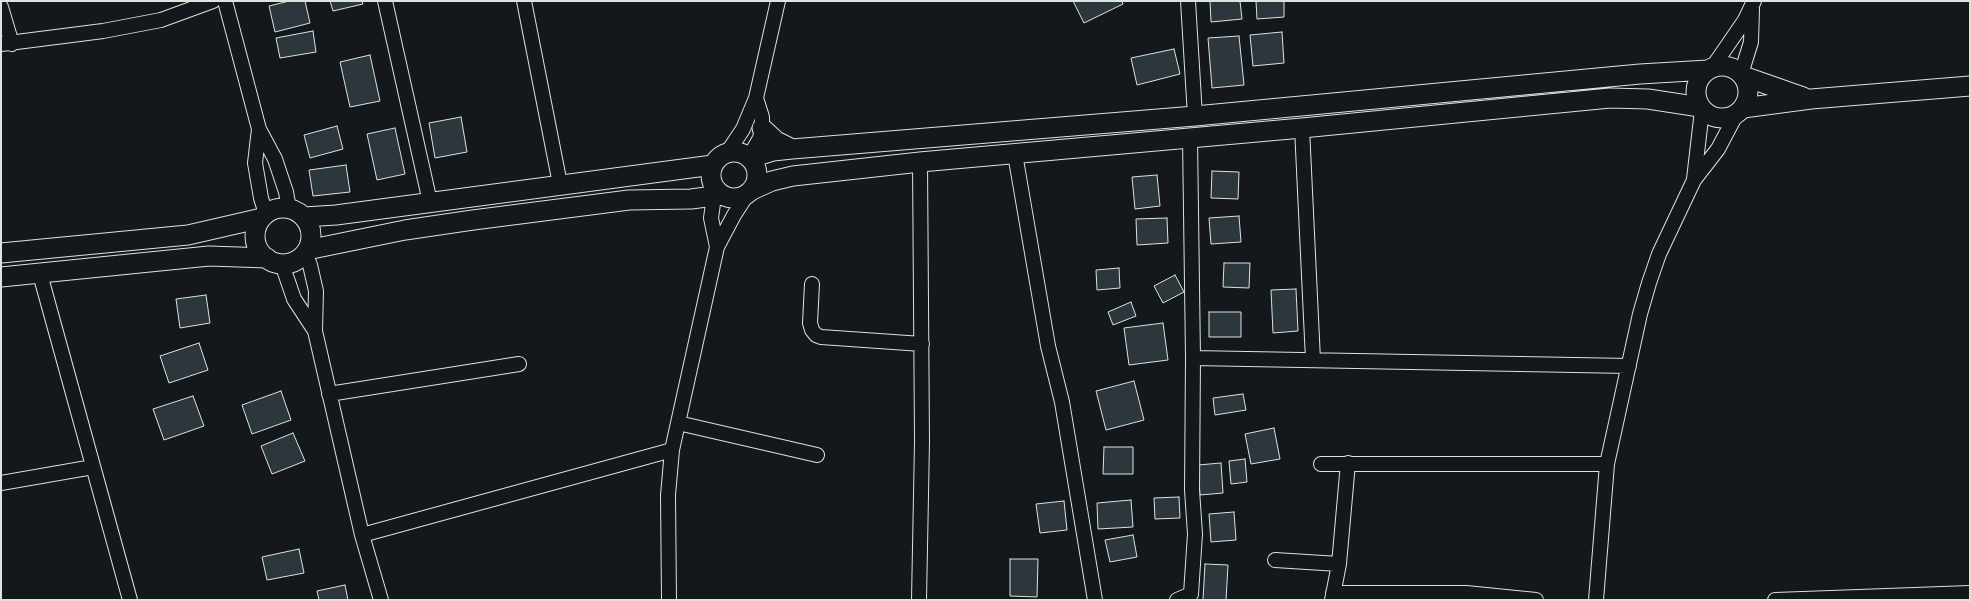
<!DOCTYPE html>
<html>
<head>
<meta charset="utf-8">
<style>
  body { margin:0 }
  #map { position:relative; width:1971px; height:601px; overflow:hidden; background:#14181c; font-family:Overpass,sans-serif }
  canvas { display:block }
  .frame { position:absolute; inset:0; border:2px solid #d8e6dc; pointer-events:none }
</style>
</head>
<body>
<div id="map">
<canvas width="1971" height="601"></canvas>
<div class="frame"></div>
</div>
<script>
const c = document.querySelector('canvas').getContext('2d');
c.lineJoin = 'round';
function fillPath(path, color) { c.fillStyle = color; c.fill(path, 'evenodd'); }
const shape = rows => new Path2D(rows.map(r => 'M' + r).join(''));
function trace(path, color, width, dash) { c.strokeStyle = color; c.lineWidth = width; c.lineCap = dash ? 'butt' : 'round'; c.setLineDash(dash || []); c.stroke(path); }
const building = shape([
  [289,1,305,1,310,23,275,32,269,6,289,1],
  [330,1,362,1,363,4,333,11,330,1],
  [1073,1,1122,1,1123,4,1084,23,1073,1],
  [1210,1,1240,1,1242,19,1211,22,1210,1],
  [1256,1,1284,1,1284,17,1257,19,1256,1],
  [313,31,316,52,280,58,276,38,313,31],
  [1282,32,1284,63,1253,66,1250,35,1282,32],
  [1239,36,1244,85,1212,88,1208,38,1239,36],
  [1174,49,1180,74,1137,85,1131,58,1174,49],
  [370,55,380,101,350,107,340,62,370,55],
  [461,117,467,152,435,158,429,123,461,117],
  [337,126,343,149,310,158,304,135,337,126],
  [395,128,405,174,377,180,367,134,395,128],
  [346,165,350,192,313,196,309,170,346,165],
  [1212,171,1239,172,1238,199,1211,198,1212,171],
  [1157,175,1160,206,1135,209,1132,177,1157,175],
  [1239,216,1241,242,1211,244,1209,218,1239,216],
  [1167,218,1168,243,1137,245,1136,219,1167,218],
  [1224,263,1250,263,1249,288,1223,287,1224,263],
  [1119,268,1120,288,1097,290,1096,270,1119,268],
  [1175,275,1184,292,1163,303,1154,286,1175,275],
  [1296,289,1298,331,1273,333,1271,290,1296,289],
  [206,295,210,323,180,328,176,299,206,295],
  [1131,302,1136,316,1113,325,1108,312,1131,302],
  [1209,312,1241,312,1241,337,1209,337,1209,312],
  [1163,323,1168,360,1129,365,1124,328,1163,323],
  [199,343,208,370,169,383,160,356,199,343],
  [1134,381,1144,420,1106,430,1096,391,1134,381],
  [281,391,291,420,252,434,242,405,281,391],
  [1243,394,1246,410,1215,415,1213,398,1243,394],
  [193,396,204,426,164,440,153,409,193,396],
  [1274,428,1280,459,1251,464,1245,434,1274,428],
  [293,433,305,461,272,474,261,446,293,433],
  [1104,447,1133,447,1133,474,1103,474,1104,447],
  [1245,459,1247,482,1231,484,1229,461,1245,459],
  [1221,463,1223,493,1200,495,1198,465,1221,463],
  [1179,497,1180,518,1155,519,1154,498,1179,497],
  [1131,500,1133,527,1098,529,1097,503,1131,500],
  [1064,501,1067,530,1040,533,1036,504,1064,501],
  [1234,512,1236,540,1211,542,1209,514,1234,512],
  [1133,535,1137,557,1110,562,1105,540,1133,535],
  [299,549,304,573,267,580,262,557,299,549],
  [1010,559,1038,559,1037,597,1010,596,1010,559],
  [1205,564,1228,565,1226,600,1203,600,1205,564],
  [345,585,348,600,319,600,317,591,345,585]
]);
fillPath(building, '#2c363c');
trace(building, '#d8e6dc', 1);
const street = shape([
  [225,1,259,129,275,159,286,192,289,209],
  [385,1,430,202],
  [524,1,560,184],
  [1188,1,1195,116],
  [1,7,12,44],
  [1,44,103,31,161,20,213,1],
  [1712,68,1745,20,1754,1],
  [1741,74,1751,42,1752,9],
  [1302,128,1313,360],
  [259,129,255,163,261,198,266,214],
  [727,153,743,129,756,98,778,1],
  [1015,154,1048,346,1062,402,1095,600],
  [749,157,760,138,762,128,762,117,756,98],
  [1694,179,1702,110],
  [715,189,711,218,717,247],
  [305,253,310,265,316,291,315,331,362,535,381,600],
  [282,264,294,299,315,331],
  [40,274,130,600],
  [812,284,810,323,812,330,816,335,821,337,922,344],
  [1193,358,1629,366],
  [329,394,519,364],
  [678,423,817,455],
  [1321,464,1607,464],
  [1,483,93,467],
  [362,535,672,450],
  [1275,560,1339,564,1332,600],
  [1339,564,1348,463],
  [1333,593,1466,593,1536,600],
  [669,600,668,495,672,450,717,247,734,215,747,195],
  [919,600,922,442,920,162],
  [1177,600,1191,594,1195,534,1192,490,1193,358,1190,138],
  [1596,600,1607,464,1640,314,1649,283,1659,254,1694,180,1718,149,1736,115],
  [1775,600,1970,593]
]);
const secondary = shape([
  '1696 92a26 26 0 1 1 52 0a26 26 0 1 1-52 0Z',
  [1743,76,1803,97],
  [1743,108,1811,99,1970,86],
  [762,128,776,141,792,149],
  '711 175a23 23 0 1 1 46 0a23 23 0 1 1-46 0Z',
  [751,158,773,151,792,149,1195,116,1640,74,1708,70],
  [752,190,772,181,793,176,920,162,1302,128,1610,98,1648,99,1700,107],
  '255 236a28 28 0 1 1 56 0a28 28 0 1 1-56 0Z',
  [304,217,336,215,713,165],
  [307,250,405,230,473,220,629,200,691,199,722,195],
  [1,253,188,235,262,218],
  [1,277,209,256,267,258]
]);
trace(street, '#d8e6dc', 16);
trace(secondary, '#d8e6dc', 21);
trace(street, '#14181c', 14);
trace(secondary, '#14181c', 19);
</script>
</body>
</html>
